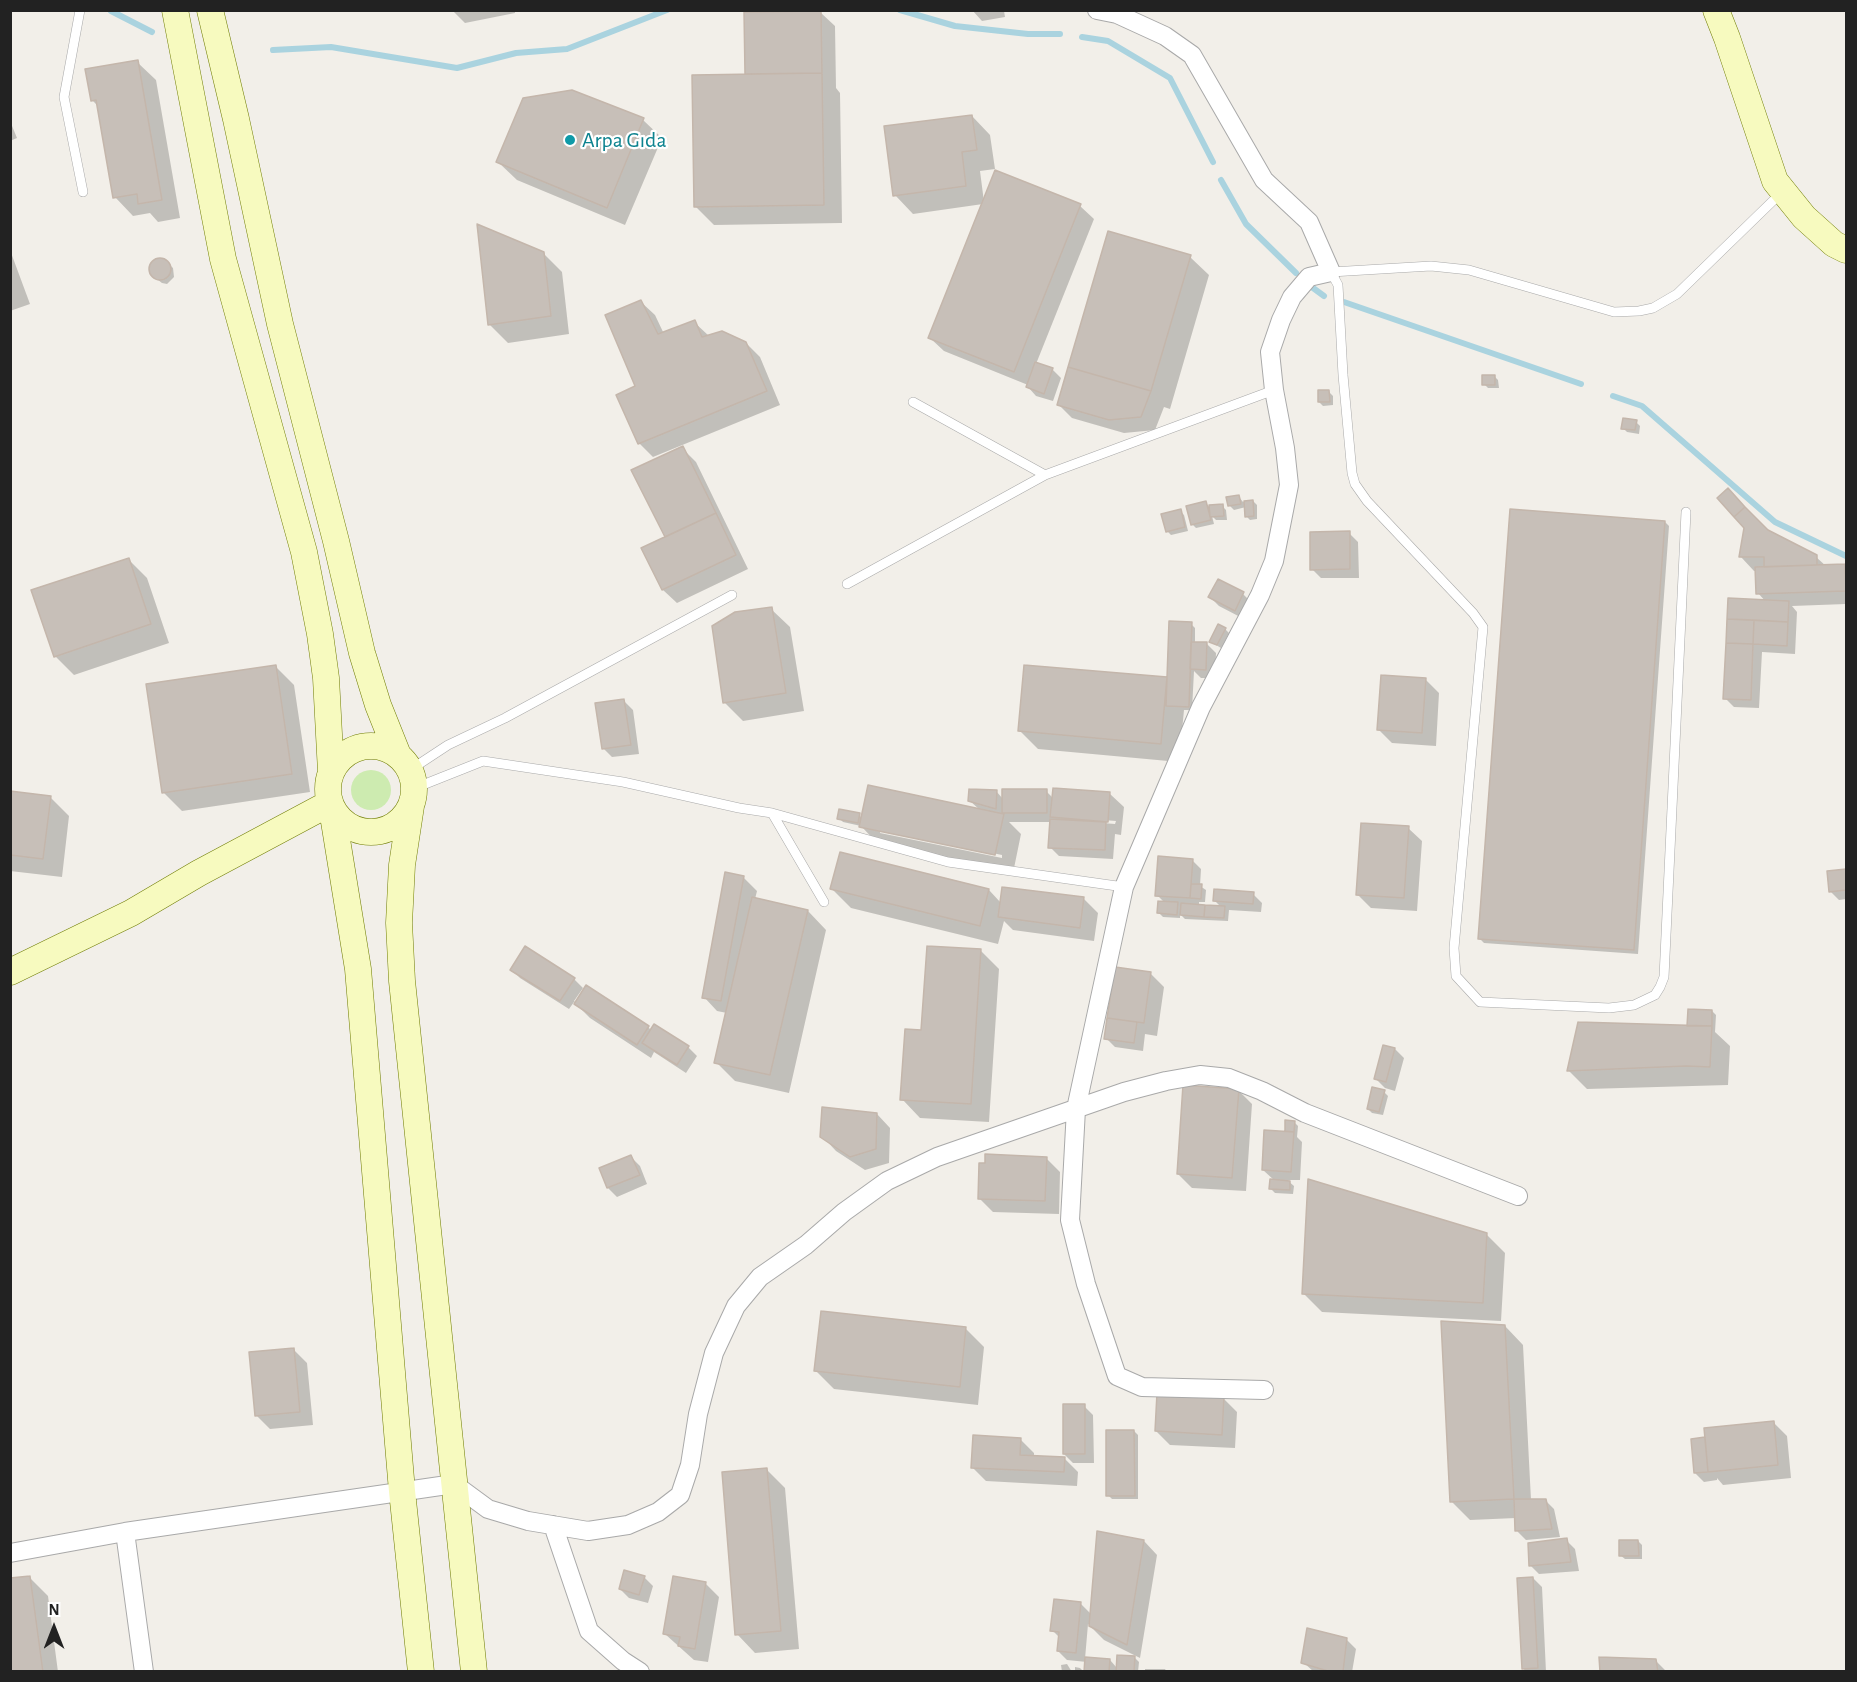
<!DOCTYPE html>
<html>
<head>
<meta charset="utf-8">
<style>
  body { margin:0 }
  #map { position:relative; width:1857px; height:1682px; overflow:hidden; background:#f2efe9; font-family:"Alegreya Sans",sans-serif }
  canvas { display:block }
  .frame { position:absolute; inset:0; border:12px solid #222; pointer-events:none }
  .north { position:absolute; left:24px; top:1598px; width:60px; height:60px; -webkit-text-stroke:4px #fff; paint-order:stroke; rotate:0deg; font-size:16px; font-weight:700; line-height:24px; text-align:center; color:#222 }
  .north::after { content:''; display:block; margin:auto; width:21px; height:27px; background:#222; clip-path:polygon(50% 0,100% 100%,50% 72%,0 100%) }
</style>
</head>
<body>
<div id="map">
<canvas width="1857" height="1682"></canvas>
<div class="frame"></div>
<div class="north">N</div>
</div>
<script>
const c = document.querySelector('canvas').getContext('2d');
c.lineJoin = 'round';
function fillPath(path, color) { c.fillStyle = color; c.fill(path, 'evenodd'); }
const shape = rows => new Path2D(rows.map(r => 'M' + r).join(''));
function trace(path, color, width, dash) { c.strokeStyle = color; c.lineWidth = width; c.lineCap = dash ? 'butt' : 'round'; c.setLineDash(dash || []); c.stroke(path); }
function write(font, color, halo, rows, align = 'center') {
  c.font = font + ' "Alegreya Sans",sans-serif'; c.lineWidth = 4.5; c.setLineDash([]); c.textBaseline = 'middle'; c.strokeStyle = halo; c.fillStyle = color; for (const [text, x, y, turn = 0] of rows) {
    c.save(); c.translate(x, y); c.rotate((+turn || 0) * Math.PI / 180); c.textAlign = isNaN(turn) ? turn : align; if (halo) c.strokeText(text, 0, 0); c.fillText(text, 0, 0); c.restore();
  }
}
fillPath(shape([
  '351 790a20 20 0 1 1 40 0a20 20 0 1 1-40 0Z'
]), '#cdebb0');
fillPath(shape([
  [452,10,515,10,515,13,465,23],
  [972,10,1009,10,1004,11,1005,17,982,21],
  [821,13,835,26,836,88,840,93,842,223,714,225,695,206,748,76,746,74],
  [137,62,156,80,180,218,158,222,150,213,133,216,115,197,99,107,92,100],
  [972,116,990,135,995,169,980,171,984,202,1080,206,1094,219,1036,364,1052,369,1061,378,1053,401,1036,396,1028,387,1028,385,944,351,930,338,983,204,913,214,895,195],
  [643,120,662,138,625,225,517,180,498,162],
  [10,121,17,138,10,141],
  [10,250,30,304,10,311],
  [543,253,562,272,569,334,508,343,489,324],
  [1190,257,1209,275,1170,409,1164,407,1155,430,1124,433,1072,418,1058,404],
  [164,260,173,268,174,277,167,284,162,283,153,276,151,265,154,262],
  [641,302,655,315,664,334,694,322,709,336,746,343,760,357,780,405,653,457,639,443,637,387],
  [1494,376,1498,380,1499,388,1488,388,1484,384],
  [1329,392,1333,396,1333,405,1323,406,1319,402],
  [1636,422,1640,426,1639,434,1627,432,1623,428],
  [682,448,696,462,748,569,677,603,663,590,643,548,667,538],
  [1239,497,1243,502,1253,501,1257,505,1257,519,1250,520,1246,516,1246,507,1234,510,1230,506],
  [1205,502,1209,507,1222,506,1226,510,1227,520,1216,520,1212,516,1214,524,1196,528,1192,524],
  [1180,511,1184,515,1188,531,1171,535,1167,531],
  [1665,522,1669,526,1638,954,1484,943,1480,939],
  [1767,531,1816,557,1826,566,1845,566,1846,568,1846,604,1792,606,1797,612,1795,654,1762,652,1759,708,1734,707,1725,698,1766,602,1758,593,1757,571,1754,571,1741,557],
  [1349,533,1358,542,1359,578,1321,578,1312,569],
  [128,559,147,578,169,643,74,675,55,656],
  [1219,581,1243,594,1252,603,1244,619,1219,606,1210,597],
  [771,609,790,627,804,711,743,721,724,702],
  [1191,624,1195,628,1195,643,1207,644,1216,653,1215,678,1201,678,1194,671,1192,710,1184,710,1179,762,1038,749,1020,731,1026,666,1168,679],
  [1225,629,1229,633,1221,648,1211,642],
  [275,666,294,685,310,792,182,811,163,792],
  [1426,680,1439,693,1436,746,1392,743,1379,730],
  [624,701,633,710,639,754,612,757,603,748],
  [996,791,1003,799,1046,791,1053,798,1110,794,1124,807,1121,835,1115,834,1113,859,1059,856,1050,847,1051,822,1009,822,1021,834,1013,873,879,845,861,826,843,822,839,818,859,815,862,818,980,810,970,801],
  [1065,817,1116,821,1115,824,1065,820],
  [880,830,1002,855,1002,858,880,833],
  [10,793,50,797,69,816,62,877,10,871],
  [1408,828,1422,841,1417,911,1371,908,1357,894],
  [841,854,989,890,1001,903,1084,899,1098,913,1094,941,1013,930,1004,921,998,944,851,908,832,889],
  [1192,860,1201,869,1200,886,1206,890,1205,902,1199,902,1199,905,1221,907,1214,900,1253,894,1262,903,1261,912,1229,910,1228,921,1185,919,1180,914,1180,918,1163,917,1159,913,1165,903,1157,895],
  [1846,871,1846,899,1839,900,1830,891,1829,872],
  [743,877,757,891,755,899,808,911,826,930,789,1093,735,1081,716,1062,727,1013,717,1011,704,997],
  [980,950,999,969,989,1122,920,1118,902,1099,923,1032],
  [512,970,574,979,583,988,574,1001,576,1003,648,1027,652,1031,688,1047,697,1056,686,1073,654,1052,651,1058,590,1018,574,1002,569,1009,520,978],
  [1150,973,1164,987,1157,1036,1145,1034,1143,1051,1115,1047,1106,1038],
  [1712,1011,1716,1015,1715,1032,1730,1046,1728,1085,1587,1089,1568,1070,1689,1027],
  [1395,1049,1404,1058,1395,1091,1385,1088,1376,1079],
  [1238,1090,1252,1104,1246,1191,1192,1188,1178,1174],
  [1384,1092,1388,1096,1383,1115,1372,1113,1368,1109],
  [877,1114,890,1128,889,1163,865,1170,836,1151,822,1136],
  [1294,1122,1298,1126,1297,1137,1302,1142,1300,1180,1287,1180,1294,1186,1293,1194,1275,1193,1271,1189,1275,1181,1263,1170,1288,1133,1286,1130],
  [631,1157,640,1166,647,1184,617,1197,608,1188,601,1169],
  [1046,1158,1060,1172,1059,1214,993,1212,979,1198],
  [1486,1234,1505,1253,1501,1321,1322,1312,1304,1294],
  [1505,1326,1523,1345,1531,1500,1545,1500,1554,1509,1560,1537,1526,1540,1517,1531,1516,1518,1470,1520,1452,1502],
  [966,1329,984,1347,978,1405,834,1389,815,1370],
  [293,1349,307,1363,313,1425,270,1429,256,1415],
  [1223,1398,1237,1412,1235,1448,1170,1445,1156,1431],
  [1084,1406,1093,1415,1094,1463,1073,1463,1064,1454],
  [1773,1422,1787,1436,1791,1478,1723,1485,1717,1478,1717,1480,1704,1482,1695,1473],
  [1134,1431,1138,1435,1138,1499,1112,1499,1108,1495],
  [1020,1439,1034,1453,1034,1457,1064,1458,1078,1472,1077,1486,986,1481,973,1468],
  [767,1470,785,1488,799,1649,755,1653,737,1634],
  [1566,1540,1575,1549,1579,1571,1539,1574,1530,1565],
  [1144,1541,1157,1555,1140,1658,1104,1640,1088,1624,1085,1659,1110,1660,1117,1668,1135,1658,1139,1662,1138,1672,1086,1672,1087,1662,1067,1660,1058,1651,1060,1638,1052,1630,1081,1604,1091,1614],
  [1638,1541,1642,1545,1642,1559,1625,1559,1620,1555],
  [29,1577,48,1596,58,1672,10,1672],
  [644,1577,653,1586,648,1603,629,1598,620,1589],
  [1533,1578,1542,1587,1546,1672,1526,1672,1523,1668],
  [705,1583,719,1597,708,1662,694,1660,665,1634],
  [1347,1640,1356,1649,1352,1672,1314,1672,1303,1662],
  [1655,1660,1667,1672,1601,1672],
  [1067,1664,1072,1672,1062,1672,1061,1665],
  [1075,1667,1080,1668,1084,1672,1075,1672],
  [1145,1669,1165,1669,1167,1672,1145,1672]
]), '#0003');
trace(shape([
  [900,10,955,26,1028,34,1060,34],
  [111,11,152,32],
  [1082,37,1108,41,1170,78,1213,162],
  [273,50,331,47,457,68,516,53,567,49,667,10],
  [1221,180,1246,224,1296,273],
  [1309,285,1324,296],
  [1344,302,1581,384],
  [1613,396,1642,406,1775,522,1846,556]
]), '#aad3df', 6);
const building = shape([
  [821,11,822,73,745,74,744,12,821,11],
  [138,60,162,200,138,204,137,194,113,198,96,100,91,101,85,69,138,60],
  [822,73,824,205,694,207,692,75,822,73],
  [572,90,644,118,607,208,496,162,523,98,572,90],
  [972,115,977,150,962,152,966,186,893,196,884,126,972,115],
  [995,170,1081,204,1014,372,928,338,995,170],
  [477,224,544,252,551,316,488,325,477,224],
  [1108,231,1191,255,1151,391,1068,367,1108,231],
  '149 269a11 11 0 1 1 22 0a11 11 0 1 1-22 0Z',
  [641,300,658,334,695,320,702,337,722,331,746,342,767,391,638,444,616,395,635,386,605,315,641,300],
  [1035,362,1053,368,1044,394,1026,387,1035,362],
  [1068,367,1151,391,1141,417,1109,420,1057,405,1068,367],
  [1482,375,1495,375,1495,385,1482,385,1482,375],
  [1318,390,1329,390,1330,402,1318,402,1318,390],
  [1623,418,1637,420,1635,430,1621,429,1623,418],
  [683,446,716,513,665,537,631,470,683,446],
  [1728,488,1745,507,1734,517,1717,498,1728,488],
  [1239,495,1241,504,1228,506,1226,497,1239,495],
  [1253,500,1254,516,1245,517,1244,501,1253,500],
  [1206,501,1211,520,1191,525,1186,506,1206,501],
  [1223,504,1224,516,1210,517,1209,505,1223,504],
  [1745,507,1768,530,1817,555,1817,565,1764,567,1764,557,1739,557,1744,528,1734,517,1745,507],
  [1181,509,1185,527,1166,532,1161,514,1181,509],
  [1510,509,1665,521,1634,950,1478,939,1510,509],
  [716,513,736,555,662,590,641,548,716,513],
  [1350,531,1350,569,1310,570,1310,532,1350,531],
  [129,558,151,624,54,657,31,590,129,558],
  [1845,564,1846,591,1756,594,1755,567,1845,564],
  [1218,579,1244,592,1235,611,1208,597,1218,579],
  [1728,598,1789,601,1788,622,1727,619,1728,598],
  [772,607,786,693,723,703,712,626,735,612,772,607],
  [1727,619,1754,620,1753,644,1726,643,1727,619],
  [1754,620,1788,622,1787,646,1753,644,1754,620],
  [1169,621,1192,622,1189,707,1166,706,1169,621],
  [1218,624,1226,628,1217,645,1209,642,1218,624],
  [1191,642,1207,642,1206,670,1190,669,1191,642],
  [1726,643,1753,644,1751,700,1723,699,1726,643],
  [276,665,292,774,162,793,146,684,276,665],
  [1024,665,1167,677,1161,744,1018,731,1024,665],
  [1381,675,1426,678,1422,733,1377,730,1381,675],
  [624,699,631,745,602,749,595,703,624,699],
  [868,785,1004,814,995,855,859,827,868,785],
  [1053,788,1110,792,1108,822,1050,817,1053,788],
  [969,789,997,790,996,809,968,801,969,789],
  [1002,789,1047,789,1047,813,1002,813,1002,789],
  [10,791,51,796,43,859,10,855,10,791],
  [839,809,860,813,858,823,837,819,839,809],
  [1050,819,1106,822,1105,850,1048,848,1050,819],
  [1361,823,1409,826,1404,898,1356,895,1361,823],
  [840,852,989,889,980,926,830,889,840,852],
  [1158,856,1193,859,1190,898,1155,896,1158,856],
  [1846,869,1846,890,1829,892,1827,871,1846,869],
  [725,872,744,876,721,1001,702,998,725,872],
  [1191,884,1202,884,1201,899,1190,898,1191,884],
  [1002,887,1084,897,1080,928,998,917,1002,887],
  [1214,889,1254,892,1253,904,1213,901,1214,889],
  [752,897,808,910,770,1075,714,1063,752,897],
  [1158,901,1178,902,1177,915,1157,913,1158,901],
  [1181,903,1205,905,1204,917,1180,915,1181,903],
  [1205,905,1225,906,1224,918,1204,917,1205,905],
  [525,946,575,978,560,1001,510,970,525,946],
  [927,946,981,949,971,1104,900,1100,905,1029,921,1030,927,946],
  [1115,967,1151,972,1144,1023,1107,1018,1115,967],
  [586,985,649,1026,637,1045,574,1004,586,985],
  [1688,1009,1712,1010,1712,1026,1687,1026,1688,1009],
  [1107,1018,1137,1022,1134,1043,1104,1039,1107,1018],
  [1578,1022,1712,1026,1710,1067,1686,1066,1567,1071,1578,1022],
  [654,1024,689,1046,677,1065,642,1043,654,1024],
  [1383,1045,1395,1048,1386,1082,1374,1079,1383,1045],
  [1183,1085,1239,1089,1232,1178,1177,1174,1183,1085],
  [1372,1087,1385,1090,1379,1112,1367,1109,1372,1087],
  [822,1107,877,1113,876,1149,850,1157,820,1137,822,1107],
  [1285,1120,1295,1121,1294,1132,1285,1131,1285,1120],
  [1264,1130,1294,1132,1291,1172,1262,1170,1264,1130],
  [985,1154,1047,1157,1045,1201,978,1199,979,1163,985,1163,985,1154],
  [631,1155,640,1175,607,1188,599,1168,631,1155],
  [1270,1179,1290,1181,1290,1190,1269,1189,1270,1179],
  [1308,1179,1487,1233,1483,1303,1302,1294,1308,1179],
  [821,1311,966,1327,960,1387,814,1371,821,1311],
  [1441,1321,1505,1325,1514,1499,1450,1502,1441,1321],
  [294,1348,300,1412,255,1416,249,1352,294,1348],
  [1157,1393,1224,1396,1222,1435,1155,1431,1157,1393],
  [1063,1404,1085,1404,1085,1454,1063,1454,1063,1404],
  [1774,1421,1778,1465,1708,1472,1704,1428,1774,1421],
  [1106,1430,1134,1430,1135,1496,1106,1496,1106,1430],
  [973,1435,1021,1438,1020,1455,1065,1457,1064,1472,971,1468,973,1435],
  [1705,1437,1708,1472,1694,1473,1691,1439,1705,1437],
  [767,1468,781,1631,735,1635,722,1472,767,1468],
  [1514,1499,1546,1499,1552,1529,1515,1531,1514,1499],
  [1097,1531,1144,1540,1127,1645,1089,1626,1097,1531],
  [1567,1538,1571,1562,1529,1566,1528,1543,1567,1538],
  [1619,1540,1638,1540,1639,1556,1619,1556,1619,1540],
  [624,1570,645,1576,639,1595,619,1589,624,1570],
  [30,1576,43,1672,10,1672,10,1578,30,1576],
  [673,1576,706,1582,695,1649,678,1646,680,1637,663,1634,673,1576],
  [1533,1577,1538,1668,1522,1669,1517,1578,1533,1577],
  [1054,1599,1081,1602,1076,1653,1057,1651,1059,1632,1050,1631,1054,1599],
  [1307,1628,1347,1638,1343,1672,1331,1672,1301,1663,1307,1628],
  [1117,1655,1135,1656,1134,1672,1116,1672,1117,1655],
  [1085,1657,1110,1659,1109,1672,1084,1672,1085,1657],
  [1599,1657,1656,1659,1658,1672,1600,1672,1599,1657]
]);
fillPath(building, '#c7bfb8');
trace(building, '#c4b6ab', 1.5);
const lane = shape([
  [80,10,64,97,83,192],
  [913,402,1045,475,1274,390],
  [1686,512,1664,977,1660,987,1655,995,1634,1005,1609,1008,1480,1002,1456,976,1454,948,1483,627,1473,613,1367,501,1355,484,1352,473,1343,375,1338,285,1331,272,1431,266,1469,270,1614,312,1639,311,1653,308,1677,294,1782,192],
  [847,584,1045,475],
  [410,770,448,745,505,718,732,595],
  [415,788,483,761,623,782,739,808,772,813,824,902],
  [772,813,948,862,1124,887]
]);
const street = shape([
  [1097,10,1117,14,1165,36,1192,55,1264,180,1309,222,1331,272,1309,277,1292,297,1281,320,1270,352,1274,390,1285,448,1289,485,1274,561,1260,595,1201,707,1124,887,1076,1109,1070,1220,1086,1284,1117,1376,1142,1387,1264,1390],
  [553,1525,589,1631,623,1661,640,1672],
  [125,1532,144,1672],
  [10,1553,125,1532,454,1484,488,1509,528,1521,588,1531,628,1525,658,1512,680,1495,690,1465,698,1414,714,1353,736,1306,760,1277,806,1245,844,1212,887,1181,937,1157,1124,1092,1166,1081,1200,1075,1229,1078,1262,1091,1305,1113,1518,1196]
]);
const secondary = shape([
  [175,10,223,259,304,552,320,634,326,678,331,772],
  [210,10,236,119,280,324,336,541,362,653,378,705,398,755],
  [1716,10,1727,38,1775,181,1804,217,1834,244,1846,250],
  '328 789a43 43 0 1 1 86 0a43 43 0 1 1-86 0Z',
  [411,806,402,865,399,923,402,981,474,1672],
  [332,809,358,969,402,1491,421,1672],
  [10,972,131,913,199,873,330,803]
]);
trace(lane, '#a9a9a9', 10);
trace(street, '#a9a9a9', 20);
trace(secondary, '#707d05', 27);
trace(lane, '#fff', 9);
trace(street, '#fff', 18);
trace(secondary, '#f7fabf', 26);
for (const [x, y, r, color] of [
  [570,140,6,"#0f9aa8"]
]) { const dot = new Path2D(); dot.arc(x, y, r, 0, 2 * Math.PI); c.fillStyle = color; c.fill(dot); trace(dot, '#fff', 2); }
write('22px', '#0d838f', '#fff', [
  ["Arpa Gıda",582,140]
], 'left');
</script>
</body>
</html>
